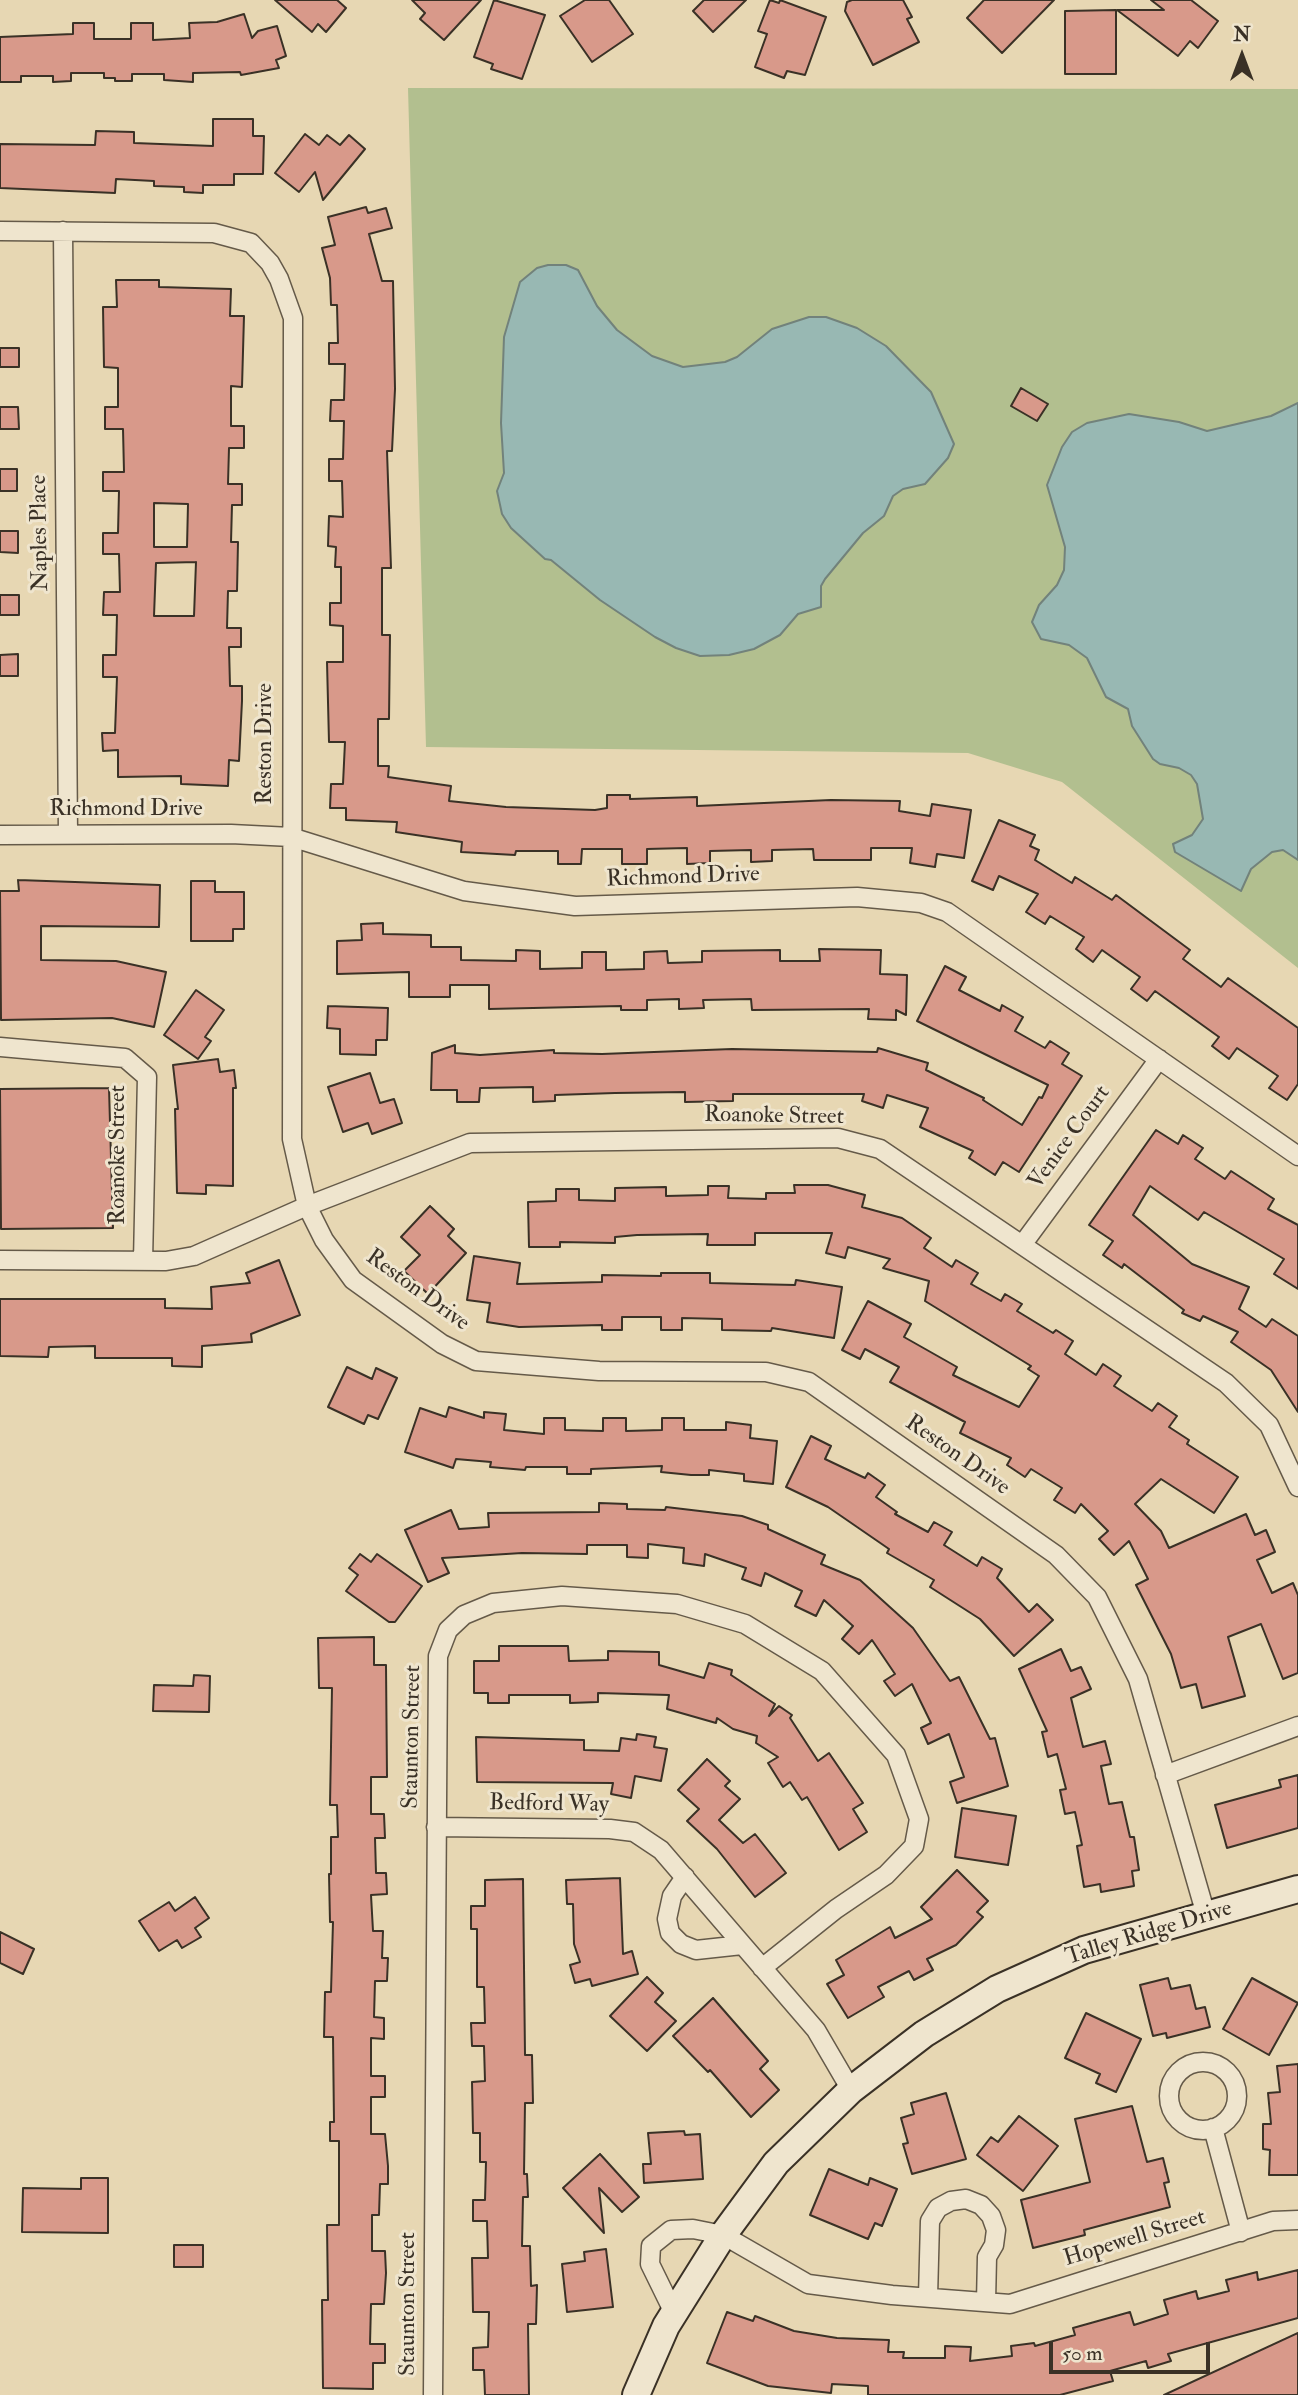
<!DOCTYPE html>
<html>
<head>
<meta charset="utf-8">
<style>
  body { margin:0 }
  #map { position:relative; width:1298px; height:2395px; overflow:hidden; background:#e7d7b3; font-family:"IM FELL Double Pica",serif }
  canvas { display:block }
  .north { position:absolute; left:1207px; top:21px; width:70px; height:70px; -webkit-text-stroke:5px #efe5ce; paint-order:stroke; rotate:0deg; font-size:19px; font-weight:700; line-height:28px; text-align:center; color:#3a3126 }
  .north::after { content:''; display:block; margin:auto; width:24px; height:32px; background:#3a3126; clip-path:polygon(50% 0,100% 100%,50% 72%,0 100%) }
  .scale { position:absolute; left:1049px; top:2342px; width:161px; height:32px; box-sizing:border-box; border:4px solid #3a3126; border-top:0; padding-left:9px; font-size:21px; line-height:24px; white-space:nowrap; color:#3a3126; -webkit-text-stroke:5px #efe5ce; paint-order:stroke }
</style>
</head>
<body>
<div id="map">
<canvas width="1298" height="2395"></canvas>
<div class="north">N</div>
<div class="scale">50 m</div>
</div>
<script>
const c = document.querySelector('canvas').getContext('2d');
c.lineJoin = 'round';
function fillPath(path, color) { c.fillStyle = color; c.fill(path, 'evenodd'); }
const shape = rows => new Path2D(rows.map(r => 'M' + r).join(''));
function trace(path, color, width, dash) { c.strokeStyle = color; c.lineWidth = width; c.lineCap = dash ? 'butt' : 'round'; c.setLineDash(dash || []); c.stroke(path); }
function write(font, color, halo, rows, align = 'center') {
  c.font = font + ' "IM FELL Double Pica",serif'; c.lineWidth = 6; c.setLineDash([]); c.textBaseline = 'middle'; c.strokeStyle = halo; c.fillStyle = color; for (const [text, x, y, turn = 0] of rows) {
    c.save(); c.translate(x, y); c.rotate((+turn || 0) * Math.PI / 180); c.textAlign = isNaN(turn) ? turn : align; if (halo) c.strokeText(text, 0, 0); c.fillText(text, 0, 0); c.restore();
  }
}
fillPath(shape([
  [408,88,1298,89,1298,968,1062,782,968,753,426,747]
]), '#b2bf8f');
const water = shape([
  [548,265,566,265,578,270,597,306,617,330,652,356,683,367,725,362,737,357,772,329,809,317,826,317,857,328,886,346,931,392,954,444,948,458,925,484,903,489,893,496,884,516,863,533,825,579,821,586,821,607,798,614,780,635,754,649,729,655,700,656,676,648,655,637,600,600,551,560,545,559,511,528,502,514,497,491,504,473,501,423,504,337,520,282,537,268,548,265],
  [1298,403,1298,860,1283,850,1272,852,1251,869,1241,891,1175,852,1173,844,1192,835,1203,819,1197,784,1191,775,1179,768,1160,764,1153,759,1132,726,1128,709,1106,697,1087,658,1069,645,1041,639,1032,622,1039,605,1057,585,1064,570,1065,547,1047,485,1062,447,1072,432,1087,423,1129,414,1179,422,1207,431,1271,416,1298,403]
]);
fillPath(water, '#98b8b3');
trace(water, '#72827b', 2);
const building = shape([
  [275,0,337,0,346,8,326,32,318,24,312,32,275,0],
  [412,0,481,0,444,40,420,19,425,13,412,0],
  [494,0,545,15,522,79,491,69,493,64,474,57,494,0],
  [585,0,609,0,633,34,592,62,560,16,585,0],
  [704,0,746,0,713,32,693,11,704,0],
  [770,0,779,3,780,0,826,17,805,75,787,71,784,78,755,67,767,34,758,31,770,0],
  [852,0,903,0,912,17,907,19,919,42,873,65,845,11,847,2,852,0],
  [984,0,1054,0,1002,53,967,18,984,0],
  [1151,0,1191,0,1218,21,1198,48,1190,41,1178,56,1117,10,1164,10,1151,0],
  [1116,10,1116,74,1065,74,1065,11,1116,10],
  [244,14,252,38,258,31,277,26,286,56,276,60,279,68,241,75,240,72,193,73,193,82,164,80,164,74,132,74,132,81,115,81,115,78,104,78,104,73,71,73,71,81,53,82,53,76,21,76,21,82,0,82,0,37,73,34,73,23,94,23,94,39,131,39,131,23,153,23,153,40,190,38,189,23,217,22,244,14],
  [213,119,253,119,253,136,264,136,263,174,234,174,234,185,203,185,203,193,184,192,184,187,154,186,154,181,116,179,115,193,0,188,0,144,95,145,96,131,134,132,134,143,213,146,213,119],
  [305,134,319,145,327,135,340,145,349,135,365,149,323,200,315,172,299,192,275,173,305,134],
  [366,207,368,213,386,208,392,228,369,234,382,281,393,281,395,389,392,451,387,451,391,568,382,568,382,635,390,635,389,719,378,719,378,766,389,766,388,777,451,786,449,801,506,807,595,810,607,808,607,795,630,795,630,799,697,797,697,806,831,800,900,801,899,811,930,816,932,804,971,810,964,858,937,854,935,867,910,863,912,848,871,848,871,860,814,860,813,849,772,850,772,861,751,862,751,850,710,851,710,863,687,864,687,848,647,849,647,864,622,864,622,849,582,849,581,864,558,864,558,851,516,851,515,855,461,852,462,842,396,832,397,822,346,820,346,808,330,808,331,784,343,784,345,742,329,742,327,662,343,662,343,626,330,625,330,603,341,603,341,567,335,567,336,547,328,546,329,516,343,517,342,481,329,481,329,459,343,459,344,421,330,421,331,400,344,400,345,364,329,364,329,343,338,343,337,305,331,305,330,278,322,248,335,245,328,217,366,207],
  [116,280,159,280,159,287,231,289,230,316,244,316,242,387,231,386,231,426,244,426,244,448,229,448,228,484,242,484,242,505,232,505,231,542,238,542,237,591,228,591,227,628,241,628,241,647,229,647,230,686,242,686,242,701,239,761,229,760,228,786,181,784,181,776,118,777,118,750,103,751,102,733,115,733,117,677,103,677,103,655,116,655,117,615,103,615,104,592,120,592,119,554,103,554,103,533,118,533,119,491,103,491,103,472,124,472,123,429,105,429,105,407,118,407,118,368,104,367,103,307,117,307,116,280],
  [154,503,188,504,187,547,154,547,154,503],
  [196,562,194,616,154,616,156,563,196,562],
  [0,348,19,348,19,367,0,367,0,348],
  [1021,388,1048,404,1037,421,1011,406,1021,388],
  [0,407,18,407,19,429,0,429,0,407],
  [0,469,17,469,17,491,0,491,0,469],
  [0,531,18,531,18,553,0,552,0,531],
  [0,595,19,595,19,615,0,615,0,595],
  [18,654,18,676,0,676,0,655,18,654],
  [999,820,1035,835,1030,846,1039,850,1035,860,1072,883,1075,877,1112,900,1116,895,1190,950,1183,959,1221,987,1228,978,1298,1028,1298,1084,1287,1100,1269,1088,1278,1076,1237,1048,1229,1059,1212,1046,1219,1037,1155,991,1147,1001,1131,989,1140,977,1102,950,1093,962,1076,949,1084,937,1050,916,1045,924,1026,912,1038,894,999,876,993,890,972,881,999,820],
  [18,880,160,885,159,927,41,926,41,960,116,961,166,972,154,1027,112,1018,1,1020,0,891,19,891,18,880],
  [191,881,215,881,215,892,244,892,244,929,233,929,233,941,191,941,191,881],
  [383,923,383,934,431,935,431,947,461,947,461,960,516,961,516,950,540,951,540,969,582,968,582,952,606,952,606,970,644,969,644,952,667,951,668,963,702,962,702,951,780,950,780,961,820,961,819,949,881,950,880,974,907,975,906,1015,896,1010,896,1020,868,1019,869,1009,752,1010,751,999,703,1000,704,1008,679,1009,679,999,647,1000,647,1010,621,1010,621,1006,489,1009,489,985,450,985,450,997,409,997,409,972,337,974,337,941,362,940,361,924,383,923],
  [945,966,966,977,959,990,1000,1011,1002,1005,1023,1017,1015,1031,1045,1048,1050,1041,1069,1053,1062,1064,1082,1076,1019,1172,1003,1162,995,1175,969,1158,973,1151,920,1127,928,1108,887,1095,883,1108,862,1101,864,1094,733,1094,733,1101,685,1102,685,1092,615,1093,555,1095,555,1101,533,1102,533,1087,480,1088,479,1102,457,1102,457,1090,431,1090,432,1053,455,1045,455,1053,480,1055,554,1050,554,1053,602,1054,732,1049,877,1052,878,1048,928,1063,926,1070,984,1098,983,1100,1022,1125,1039,1097,1042,1098,1048,1085,917,1021,945,966],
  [196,990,224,1010,205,1037,211,1041,198,1059,164,1035,196,990],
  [328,1006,388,1008,387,1040,376,1040,376,1055,340,1054,340,1029,327,1028,328,1006],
  [218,1059,220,1072,234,1070,236,1088,233,1088,233,1186,206,1185,206,1194,177,1193,175,1109,178,1109,173,1065,218,1059],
  [370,1073,380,1103,394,1099,402,1123,372,1134,368,1123,343,1132,328,1087,370,1073],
  [109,1088,113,1228,1,1229,0,1089,109,1088],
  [1156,1130,1178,1144,1183,1135,1203,1148,1195,1159,1225,1179,1231,1171,1274,1199,1268,1209,1298,1225,1298,1289,1274,1274,1284,1259,1204,1212,1198,1220,1150,1186,1133,1215,1192,1264,1249,1287,1239,1309,1266,1327,1272,1319,1298,1336,1298,1412,1271,1370,1231,1342,1238,1332,1203,1316,1200,1321,1182,1313,1184,1310,1124,1264,1122,1268,1103,1255,1113,1241,1089,1225,1156,1130],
  [794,1185,828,1185,865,1195,862,1207,902,1218,931,1238,924,1248,952,1267,956,1260,978,1273,971,1284,1001,1301,1005,1294,1022,1304,1017,1311,1053,1333,1056,1330,1073,1341,1065,1354,1096,1375,1103,1364,1121,1376,1114,1386,1152,1411,1158,1403,1177,1416,1169,1427,1189,1440,1187,1444,1238,1477,1214,1513,1161,1479,1135,1504,1161,1531,1169,1548,1246,1514,1255,1535,1266,1530,1275,1552,1257,1560,1272,1593,1293,1583,1298,1595,1298,1673,1283,1679,1261,1624,1228,1637,1245,1696,1202,1708,1196,1684,1181,1688,1171,1654,1136,1585,1148,1579,1129,1541,1114,1555,1099,1539,1108,1531,1081,1504,1075,1513,1054,1500,1062,1488,1031,1469,1025,1477,1007,1465,1011,1458,960,1433,965,1422,890,1382,899,1367,865,1349,860,1359,842,1350,868,1301,911,1324,904,1337,957,1367,953,1375,1019,1407,1039,1376,1028,1369,1031,1366,925,1301,929,1281,883,1268,890,1259,848,1247,845,1258,826,1253,832,1233,755,1233,755,1245,707,1245,708,1234,637,1235,615,1237,615,1243,560,1242,560,1247,529,1247,528,1202,556,1201,556,1189,579,1189,579,1200,615,1201,615,1188,666,1187,666,1196,708,1195,708,1186,729,1186,728,1198,766,1199,766,1193,795,1193,794,1185],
  [430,1206,454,1229,448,1236,466,1253,428,1294,404,1271,420,1255,401,1237,430,1206],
  [474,1256,520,1263,517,1284,602,1282,602,1275,661,1276,661,1273,710,1273,710,1283,795,1285,796,1280,842,1287,834,1338,772,1328,771,1331,722,1330,722,1319,682,1318,682,1330,661,1330,661,1317,622,1317,622,1330,602,1330,602,1325,519,1327,487,1322,490,1303,467,1300,474,1256],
  [279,1260,300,1315,251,1334,252,1342,202,1346,202,1367,172,1366,172,1358,95,1358,95,1346,49,1347,48,1357,0,1356,0,1299,165,1299,165,1308,212,1309,211,1287,250,1283,246,1273,279,1260],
  [347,1367,372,1379,376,1368,397,1378,378,1419,368,1415,364,1424,328,1407,347,1367],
  [449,1407,484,1418,484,1412,506,1414,504,1430,544,1434,544,1418,565,1418,565,1430,603,1431,603,1418,626,1418,626,1431,662,1430,662,1418,684,1418,684,1430,726,1430,726,1422,751,1425,750,1438,777,1441,773,1484,744,1481,744,1474,709,1470,709,1475,691,1475,661,1472,662,1466,591,1469,591,1474,567,1474,567,1467,526,1467,525,1470,490,1467,491,1462,456,1459,453,1468,405,1452,420,1408,446,1417,449,1407],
  [811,1436,831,1446,825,1459,865,1478,868,1473,885,1485,876,1497,897,1512,895,1514,928,1532,934,1522,952,1532,944,1545,977,1566,982,1557,1002,1569,997,1578,1029,1612,1037,1604,1053,1620,1014,1656,980,1619,930,1587,934,1580,887,1553,889,1549,828,1507,786,1487,811,1436],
  [599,1503,627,1504,627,1509,665,1510,666,1507,742,1516,768,1525,768,1529,825,1555,821,1564,860,1580,913,1628,950,1681,959,1677,990,1739,995,1738,1008,1786,957,1803,950,1782,964,1777,949,1734,928,1744,921,1728,931,1723,912,1684,895,1696,884,1681,895,1674,872,1640,859,1654,842,1639,853,1626,824,1600,816,1616,795,1606,802,1591,765,1573,761,1586,742,1579,746,1568,705,1554,704,1566,683,1563,684,1548,648,1544,648,1558,627,1557,627,1545,587,1545,587,1554,522,1553,442,1558,449,1573,428,1582,405,1530,451,1510,459,1529,489,1527,488,1513,599,1512,599,1503],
  [360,1554,371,1562,377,1554,422,1586,395,1622,389,1622,346,1591,358,1575,349,1568,360,1554],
  [374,1637,374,1665,386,1665,387,1777,371,1777,371,1814,384,1814,385,1838,375,1838,376,1873,386,1873,387,1894,371,1895,373,1931,383,1931,382,1958,388,1958,387,1981,375,1981,374,2017,384,2018,384,2039,371,2038,371,2076,385,2076,385,2097,371,2097,371,2134,385,2134,388,2166,388,2184,380,2184,379,2215,372,2215,372,2251,385,2251,386,2273,384,2304,371,2304,370,2344,385,2344,385,2363,373,2363,373,2389,323,2388,322,2300,328,2300,327,2225,339,2225,339,2141,330,2141,330,2122,334,2122,333,2037,324,2037,325,1992,331,1992,333,1922,330,1922,329,1874,331,1874,331,1837,338,1837,337,1805,330,1805,332,1688,319,1688,318,1638,374,1637],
  [499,1646,568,1646,569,1661,608,1660,608,1651,659,1652,659,1665,704,1678,709,1663,732,1670,731,1675,775,1704,769,1716,779,1706,792,1715,790,1718,818,1761,829,1753,863,1803,853,1809,867,1832,839,1850,807,1797,802,1800,790,1782,783,1787,768,1763,778,1757,756,1743,757,1736,733,1729,717,1718,716,1723,667,1709,669,1695,598,1693,598,1702,570,1703,570,1695,509,1695,509,1703,488,1703,488,1693,474,1693,474,1661,499,1661,499,1646],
  [1061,1649,1071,1671,1081,1667,1091,1689,1071,1698,1083,1747,1105,1741,1111,1764,1101,1766,1109,1804,1122,1802,1130,1837,1134,1837,1139,1870,1132,1871,1134,1886,1101,1892,1100,1884,1084,1887,1077,1846,1082,1845,1075,1812,1065,1814,1060,1790,1066,1789,1057,1754,1048,1757,1042,1732,1047,1731,1019,1669,1061,1649],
  [194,1675,210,1676,209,1712,153,1711,154,1685,193,1686,194,1675],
  [637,1734,656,1737,654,1747,667,1749,661,1781,635,1776,631,1798,611,1794,613,1783,477,1782,476,1737,584,1740,584,1750,619,1751,621,1738,636,1740,637,1734],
  [707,1759,730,1781,725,1786,740,1799,719,1820,743,1843,755,1834,786,1873,755,1897,717,1849,687,1821,699,1809,678,1790,707,1759],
  [1298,1775,1298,1828,1227,1848,1215,1805,1281,1787,1279,1780,1298,1775],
  [962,1808,1016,1816,1008,1865,955,1857,962,1808],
  [957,1870,988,1901,977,1912,983,1917,956,1945,927,1959,933,1970,914,1980,909,1971,878,1987,884,1997,848,2018,827,1984,844,1975,836,1960,890,1927,895,1938,932,1919,921,1907,957,1870],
  [620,1878,623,1954,632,1951,638,1974,592,1986,590,1979,575,1983,570,1965,580,1962,574,1944,573,1904,567,1904,566,1880,620,1878],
  [523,1879,525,2055,532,2055,533,2103,525,2103,524,2174,527,2174,528,2197,523,2197,522,2246,530,2246,531,2286,537,2285,536,2324,528,2324,529,2395,485,2395,484,2370,473,2370,473,2348,488,2347,489,2312,473,2312,472,2258,488,2258,487,2221,473,2221,473,2200,485,2200,486,2162,480,2162,480,2133,473,2133,472,2082,485,2081,484,2046,472,2046,471,2023,485,2023,484,1987,477,1987,477,1929,471,1929,471,1906,485,1906,485,1880,523,1879],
  [195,1897,209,1918,195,1928,201,1937,182,1948,177,1940,159,1951,139,1921,169,1902,175,1911,195,1897],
  [0,1932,34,1949,23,1974,0,1963,0,1932],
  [647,1977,663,1993,655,2002,676,2021,647,2051,610,2016,647,1977],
  [1168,1978,1171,1989,1190,1985,1196,2009,1205,2007,1210,2027,1167,2038,1166,2033,1153,2036,1140,1985,1168,1978],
  [1252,1978,1298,2003,1269,2055,1223,2029,1252,1978],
  [713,1998,768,2061,760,2069,779,2090,751,2117,710,2070,708,2072,673,2036,713,1998],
  [1086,2013,1141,2039,1116,2092,1096,2083,1100,2074,1065,2058,1086,2013],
  [1298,2064,1298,2175,1269,2175,1270,2150,1263,2149,1263,2124,1271,2124,1268,2093,1280,2092,1277,2066,1298,2064],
  [946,2093,966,2159,912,2174,903,2144,908,2143,901,2118,914,2114,911,2103,946,2093],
  [1132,2106,1147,2162,1163,2158,1169,2182,1164,2183,1170,2207,1084,2230,1085,2235,1033,2248,1021,2200,1090,2182,1075,2119,1132,2106],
  [1019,2116,1058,2146,1023,2191,977,2155,991,2137,998,2142,1019,2116],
  [684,2131,685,2135,700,2134,703,2179,644,2183,643,2164,651,2164,648,2133,684,2131],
  [600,2154,639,2197,622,2212,599,2188,604,2233,563,2188,600,2154],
  [829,2169,868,2185,870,2178,897,2189,882,2226,875,2223,868,2239,810,2215,829,2169],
  [81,2178,108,2178,108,2233,22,2232,23,2188,81,2189,81,2178],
  [174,2245,203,2245,203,2267,174,2267,174,2245],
  [606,2249,613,2307,567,2312,562,2264,585,2261,584,2252,606,2249],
  [1298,2270,1298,2318,1168,2354,1171,2361,1148,2368,1146,2361,1110,2371,1113,2381,1060,2395,868,2395,868,2386,832,2384,831,2393,768,2386,707,2363,727,2312,753,2321,755,2316,794,2331,837,2338,889,2340,888,2352,904,2352,903,2358,945,2358,945,2346,971,2347,970,2361,1012,2356,1011,2346,1034,2343,1035,2346,1075,2335,1073,2328,1130,2312,1134,2325,1168,2314,1164,2300,1196,2291,1198,2299,1229,2291,1226,2280,1257,2272,1258,2280,1298,2270],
  [1298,2333,1298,2395,1164,2395,1298,2333]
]);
fillPath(building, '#d8998a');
trace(building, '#3a3126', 2);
const street = shape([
  [0,231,214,233,251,243,270,263,279,279,293,318,292,1139,307,1206,324,1240,353,1280,442,1344,476,1361,599,1371,766,1372,809,1382,1056,1555,1097,1597,1138,1679,1206,1915],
  [63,231,68,834],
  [0,835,231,834,291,837,464,891,575,906,857,897,921,903,947,912,1298,1156],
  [0,1047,125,1058,147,1077,143,1261],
  [1022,1245,1159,1059],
  [0,1260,166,1261,194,1256,307,1206,470,1143,838,1138,880,1149,1226,1383,1269,1425,1298,1487],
  [1165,1775,1298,1726],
  [436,1827,610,1829,634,1832,661,1850,816,2030,851,2090],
  [685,1877,672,1896,667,1919,670,1933,681,1944,696,1950,742,1945],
  '1169 2096a34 34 0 1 1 68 0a34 34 0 1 1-68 0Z',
  [1213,2128,1241,2232],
  [928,2297,930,2221,938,2208,951,2201,966,2199,981,2205,991,2216,996,2230,994,2245,987,2257,986,2302],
  [674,2313,650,2264,651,2246,671,2230,693,2229,723,2235,808,2284,892,2295,1010,2304,1273,2221,1298,2220],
  [433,2395,438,1656,448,1630,464,1615,493,1603,562,1596,677,1604,745,1624,822,1671,896,1755,919,1819,914,1846,886,1875,836,1909,762,1968]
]);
const secondary = shape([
  [636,2395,666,2326,723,2235,776,2163,851,2090,924,2034,997,1989,1084,1950,1298,1889]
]);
trace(street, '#655a49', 21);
trace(secondary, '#3a3126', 30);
trace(street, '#efe5ce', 18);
trace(secondary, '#efe5ce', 26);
write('23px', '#3a3126', '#efe5ce', [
  ["Naples Place",41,533,-91],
  ["Reston Drive",266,744,-90],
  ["Richmond Drive",126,810],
  ["Richmond Drive",683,878,-2],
  ["Roanoke Street",774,1117,1],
  ["Venice Court",1070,1138,-54],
  ["Roanoke Street",119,1155,-90],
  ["Reston Drive",417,1291,36],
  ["Reston Drive",957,1456,35],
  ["Staunton Street",413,1737,-89],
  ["Bedford Way",549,1805,1],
  ["Talley Ridge Drive",1149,1934,-17],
  ["Hopewell Street",1135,2239,-17],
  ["Staunton Street",409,2304,-90]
]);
</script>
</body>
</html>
